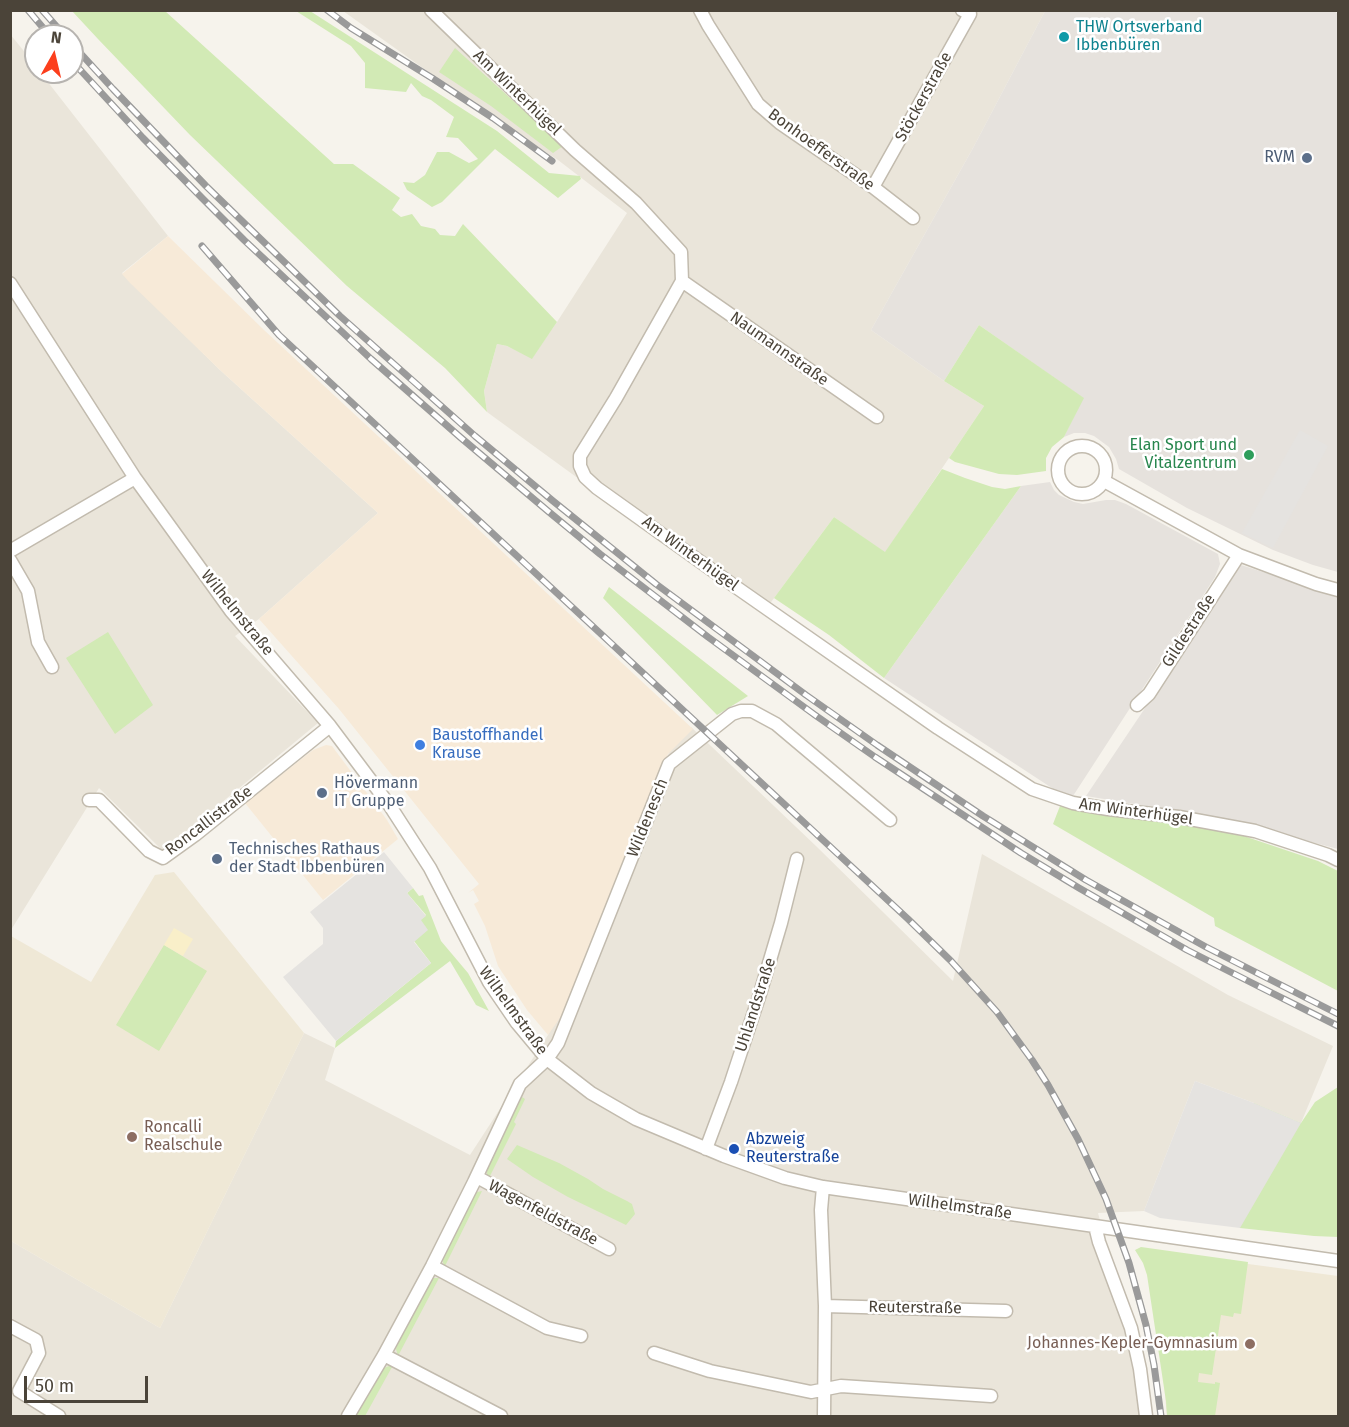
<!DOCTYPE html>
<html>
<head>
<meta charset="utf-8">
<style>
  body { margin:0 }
  #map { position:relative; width:1349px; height:1427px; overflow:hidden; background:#f6f3ec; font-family:"Fira Sans",sans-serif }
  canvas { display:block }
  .frame { position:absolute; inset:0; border:12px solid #4b4439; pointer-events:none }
  .north { position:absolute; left:24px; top:24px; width:60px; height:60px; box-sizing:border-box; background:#fff; border:2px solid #b7b4b0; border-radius:50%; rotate:8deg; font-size:16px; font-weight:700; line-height:24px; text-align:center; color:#4b4439 }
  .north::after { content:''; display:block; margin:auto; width:21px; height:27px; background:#fc3f1d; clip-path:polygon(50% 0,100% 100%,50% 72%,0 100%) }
  .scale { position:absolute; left:24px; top:1376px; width:124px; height:27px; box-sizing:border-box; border:3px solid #4b4439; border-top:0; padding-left:8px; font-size:18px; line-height:21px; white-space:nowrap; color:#4b4439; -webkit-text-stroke:4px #fff; paint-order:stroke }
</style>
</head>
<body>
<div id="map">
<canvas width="1349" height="1427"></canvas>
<div class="frame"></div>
<div class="north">N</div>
<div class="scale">50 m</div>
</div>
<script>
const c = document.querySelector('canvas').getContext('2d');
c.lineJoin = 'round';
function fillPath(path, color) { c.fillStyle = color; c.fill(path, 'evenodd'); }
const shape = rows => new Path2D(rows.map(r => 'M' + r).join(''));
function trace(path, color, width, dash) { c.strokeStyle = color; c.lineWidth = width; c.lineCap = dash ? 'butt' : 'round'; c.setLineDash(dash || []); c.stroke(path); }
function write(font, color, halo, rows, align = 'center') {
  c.font = font + ' "Fira Sans",sans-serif'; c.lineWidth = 5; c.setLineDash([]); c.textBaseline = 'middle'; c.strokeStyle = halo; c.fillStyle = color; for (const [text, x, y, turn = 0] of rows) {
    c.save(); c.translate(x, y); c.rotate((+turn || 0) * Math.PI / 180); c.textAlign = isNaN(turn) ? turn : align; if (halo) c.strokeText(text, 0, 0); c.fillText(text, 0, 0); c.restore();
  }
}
fillPath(shape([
  [343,11,1045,11,973,148,871,330,944,381,984,406,885,553,834,517,763,613,487,412,484,391,497,344,507,346,532,358,557,322,627,213,558,160,493,118],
  [10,34,36,66,36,72,40,72,168,236,122,273,220,370,378,513,259,619,235,636,318,723,163,851,99,788,11,930],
  [691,727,816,846,953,981,982,854,1228,995,1333,1046,1301,1123,1254,1103,1195,1081,1144,1211,1098,1213,1141,1373,1142,1416,11,1416,11,1241,160,1328,304,1033,335,1048,325,1080,470,1155,548,1035,670,750]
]), '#eae5da');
fillPath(shape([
  [168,236,264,330,693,729,668,754,571,1002,548,1035,527,1010,498,966,485,926,474,904,479,901,473,890,468,893,479,884,339,709,259,619,378,513,220,370,130,283,122,274],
  [326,745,332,746,387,820,398,839,323,900,245,803,313,750]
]), '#f7ead8');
fillPath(shape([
  [1333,10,1338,14,1338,572,1313,565,1273,550,1187,508,1119,469,1116,459,1109,447,1094,436,1085,433,1074,433,1064,437,1083,398,979,325,944,381,871,330,973,148,1045,11],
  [1050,482,1054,490,1059,495,1074,502,1083,504,1106,500,1115,500,1126,504,1218,554,1220,564,1215,577,1073,796,1058,792,884,678,1021,486],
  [1241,565,1338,596,1338,849,1224,819,1086,796]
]), '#e6e2dd');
fillPath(shape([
  [174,872,304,1033,160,1328,11,1241,11,936,91,982,155,875],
  [1151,1251,1338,1276,1338,1416,1167,1416]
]), '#efe8d6');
fillPath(shape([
  [72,11,165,11,334,164,353,164,400,198,392,210,401,217,412,214,421,226,435,229,440,235,455,236,463,224,557,322,532,359,507,346,497,344,484,391,487,412,445,368,347,286,190,135,98,39],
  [296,11,310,11,497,131,549,173,580,176,581,179,558,198,495,149,442,202,432,207,407,190,403,182,414,183,425,175,437,152,449,152,469,163,478,159,458,138,446,137,454,117,431,100,422,96,411,83,406,92,365,88,365,63,351,46],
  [455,48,563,146,553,153,491,106,439,72],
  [979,325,1084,398,1064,437,1052,447,1046,458,1046,471,1017,475,999,474,955,462,949,458,984,406,944,381],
  [942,469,965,478,992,487,1005,489,1021,486,884,678,829,635,774,598,834,517,885,552],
  [609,587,748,696,717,715,603,598],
  [108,632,153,705,115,734,66,658],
  [1060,806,1160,822,1229,831,1318,861,1338,871,1338,991,1215,926,1214,918,1053,824],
  [413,888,419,896,423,895,441,941,468,973,489,1011,476,1005,450,961,335,1048,336,1041,431,963,414,941,420,920,426,915,407,893],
  [164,945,207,971,159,1051,116,1025],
  [1338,1087,1338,1237,1314,1236,1240,1228,1234,1224,1254,1103,1301,1123,1315,1102],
  [522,1097,525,1099,514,1122,516,1124,489,1178,487,1176,487,1167],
  [517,1145,559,1163,588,1179,603,1189,627,1201,632,1204,635,1214,626,1225,568,1197,533,1177,507,1159],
  [482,1191,445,1266,443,1263,442,1256,473,1194,477,1192],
  [1141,1247,1248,1262,1241,1314,1234,1313,1233,1317,1221,1315,1212,1375,1199,1373,1198,1382,1215,1384,1215,1382,1220,1383,1215,1416,1167,1416,1166,1401,1147,1275,1143,1263,1135,1250],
  [434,1278,439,1278,398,1356,396,1349,397,1345,429,1282],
  [389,1366,392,1367,365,1416,355,1416,382,1370,384,1368]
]), '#d2eab5');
fillPath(shape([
  [174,928,193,939,183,956,164,945]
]), '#f9efc9');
fillPath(shape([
  [1300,430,1328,446,1273,548,1242,533],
  [384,852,413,888,407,893,426,916,421,920,428,930,414,942,431,963,336,1041,283,977,323,944,323,928,310,912],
  [1195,1081,1254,1103,1301,1123,1240,1228,1160,1218,1144,1211]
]), '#e5e3e0');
const minor = shape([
  [431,10,575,150,636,203,681,252,682,281,616,398,580,456,580,466,585,477,597,488,733,585,938,728,1032,789,1073,803,1108,809,1179,817,1255,831,1328,855,1338,860],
  [700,10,708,25,758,104,780,123,873,187,913,218],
  [873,187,970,14,962,10],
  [682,281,877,417],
  [10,283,135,478,231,611,330,726,390,806,430,868,489,982,517,1023,547,1059,591,1093,636,1119,724,1156,785,1178,823,1187,1338,1261],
  '1058 470a24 24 0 1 1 48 0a24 24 0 1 1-48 0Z',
  [1104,481,1239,555,1316,584,1338,590],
  [10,551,135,478],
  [10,560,28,591,38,642,52,667],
  [1137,705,1149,694,1239,555],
  [89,800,99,800,149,851,163,858,195,835,330,726],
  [706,1149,731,1082,759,997,781,923,797,859],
  [477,1177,609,1249],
  [823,1187,821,1210,825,1306,824,1416],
  [1095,1226,1099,1242,1131,1328,1140,1369,1146,1416],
  [432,1266,547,1328,581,1336],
  [825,1306,1006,1311],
  [10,1326,36,1340,39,1353,19,1391,59,1416],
  [654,1353,710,1371,811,1392,841,1386,991,1396],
  [384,1355,501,1416],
  [348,1416,384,1355,432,1266,474,1182,520,1084,547,1059,558,1043,669,764,732,714,741,711,752,711,776,724,890,820]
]);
trace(minor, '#c2bbae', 15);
trace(minor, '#fff', 12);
const rail = shape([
  [28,10,50,36],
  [42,10,65,36],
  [327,10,351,28,432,78,493,118,552,161],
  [72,44,113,89,206,186,340,316,475,436,553,501,656,584,806,695,877,745,983,816,1086,880,1145,913,1206,947,1338,1014],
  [72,61,143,138,202,198,244,240,371,359,460,437,549,512,600,554,708,637,815,715,875,757,1021,853,1079,888,1187,950,1262,988,1338,1026],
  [202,246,279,335,908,919,951,961,997,1012,1032,1060,1048,1085,1078,1139,1106,1199,1129,1263,1146,1325,1154,1365,1161,1416]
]);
trace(rail, '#9a9a9a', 7);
trace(rail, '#fff', 4.5, [14]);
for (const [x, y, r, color] of [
  [1064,37,6,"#0f9aa8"],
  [1307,158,6,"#5c6f8a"],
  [1249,455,6,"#2e9e5b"],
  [420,745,6,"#3f7fe0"],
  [322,793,6,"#5c6f8a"],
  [217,859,6,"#5c6f8a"],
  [132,1137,6,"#8d6e63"],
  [734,1149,6,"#1a4fb4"],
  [1250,1344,6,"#8d6e63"]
]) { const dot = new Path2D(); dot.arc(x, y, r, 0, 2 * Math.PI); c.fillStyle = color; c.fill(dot); trace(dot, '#fff', 2); }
write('16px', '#0d838f', '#fff', [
  ["THW Ortsverband",1076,28],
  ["Ibbenbüren",1076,46]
], 'left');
write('16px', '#4b4439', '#fff', [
  ["Am Winterhügel",517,93,44],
  ["Stöckerstraße",924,97,-61],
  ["Bonhoefferstraße",821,150,36],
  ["Naumannstraße",779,349,35],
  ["Am Winterhügel",690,554,36],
  ["Wilhelmstraße",237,613,51],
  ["Gildestraße",1189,631,-57],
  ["Am Winterhügel",1136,812,8],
  ["Wildenesch",648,818,-68],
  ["Roncallistraße",209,821,-37],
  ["Uhlandstraße",756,1005,-72],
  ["Wilhelmstraße",513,1011,54],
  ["Wilhelmstraße",960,1207,8],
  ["Wagenfeldstraße",543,1213,28],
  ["Reuterstraße",915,1308,1]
]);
write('16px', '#4e5e75', '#fff', [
  ["RVM",1295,158,"right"],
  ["Hövermann",334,784],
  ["IT Gruppe",334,802],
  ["Technisches Rathaus",229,850],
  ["der Stadt Ibbenbüren",229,868]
], 'left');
write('16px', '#27864d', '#fff', [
  ["Elan Sport und",1237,446],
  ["Vitalzentrum",1237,464]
], 'right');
write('16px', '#366cbe', '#fff', [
  ["Baustoffhandel",432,736],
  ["Krause",432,754]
], 'left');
write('16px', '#785e54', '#fff', [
  ["Roncalli",144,1128],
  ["Realschule",144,1146],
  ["Johannes-Kepler-Gymnasium",1238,1344,"right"]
], 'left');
write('16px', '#164399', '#fff', [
  ["Abzweig",746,1140],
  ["Reuterstraße",746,1158]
], 'left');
</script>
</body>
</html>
